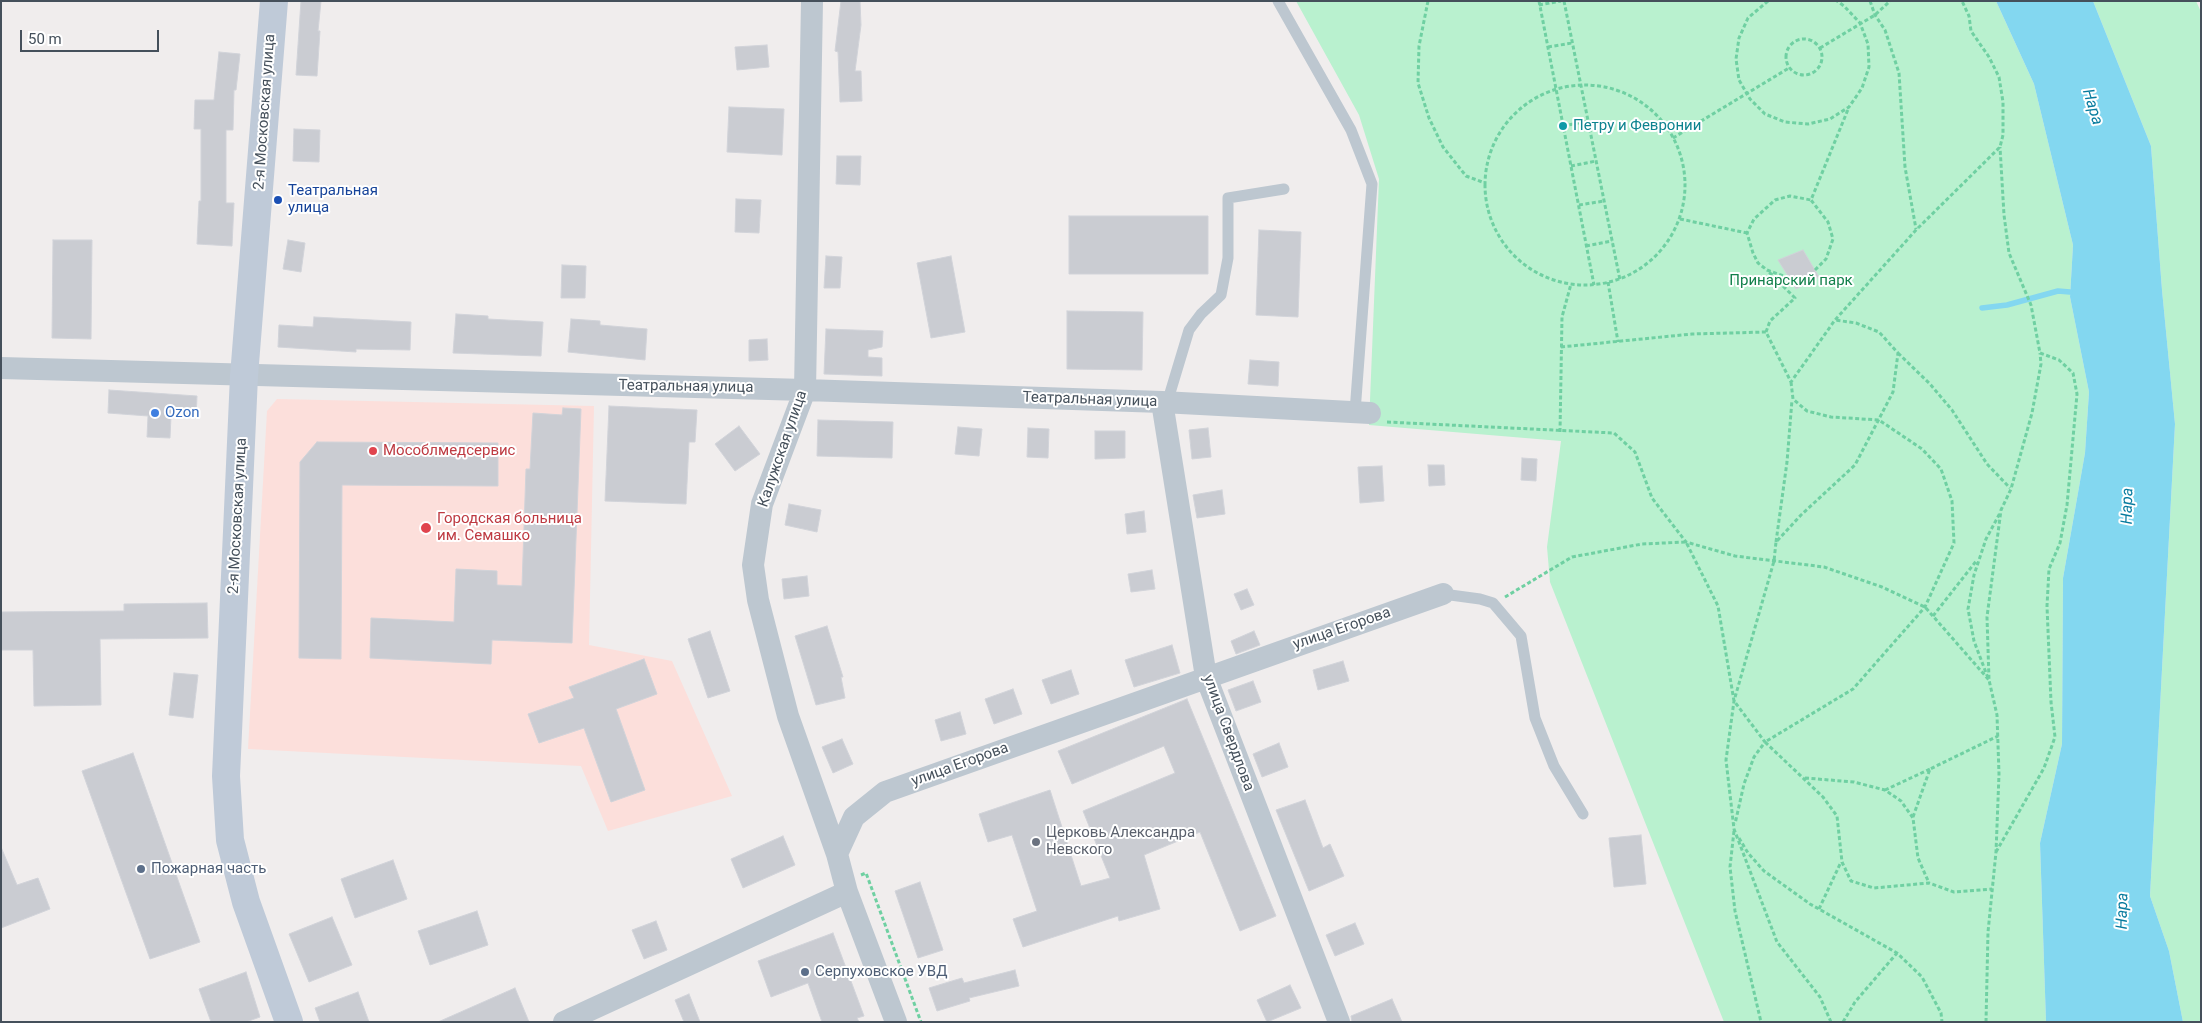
<!DOCTYPE html>
<html>
<head>
<meta charset="utf-8">
<style>
  body { margin:0 }
  #map { position:relative; width:2202px; height:1023px; overflow:hidden; background:#f0eded; font-family:Roboto,sans-serif }
  canvas { display:block }
  .frame { position:absolute; inset:0; border:2px solid #45505b; pointer-events:none }
  .scale { position:absolute; left:20px; top:30px; width:139px; height:22px; box-sizing:border-box; border:2px solid #45505b; border-top:0; padding-left:6px; font-size:15px; line-height:18px; white-space:nowrap; color:#45505b; -webkit-text-stroke:4px #fff; paint-order:stroke }
</style>
</head>
<body>
<div id="map">
<canvas width="2202" height="1023"></canvas>
<div class="frame"></div>
<div class="scale">50 m</div>
</div>
<script>
const c = document.querySelector('canvas').getContext('2d');
c.lineJoin = 'round';
function fillPath(path, color) { c.fillStyle = color; c.fill(path, 'evenodd'); }
const shape = rows => new Path2D(rows.map(r => 'M' + r).join(''));
function trace(path, color, width, dash) { c.strokeStyle = color; c.lineWidth = width; c.lineCap = dash ? 'butt' : 'round'; c.setLineDash(dash || []); c.stroke(path); }
function write(font, color, halo, rows, align = 'center') {
  c.font = font + ' Roboto,sans-serif'; c.lineWidth = 4; c.setLineDash([]); c.textBaseline = 'middle'; c.strokeStyle = halo; c.fillStyle = color; for (const [text, x, y, turn = 0] of rows) {
    c.save(); c.translate(x, y); c.rotate((+turn || 0) * Math.PI / 180); c.textAlign = isNaN(turn) ? turn : align; if (halo) c.strokeText(text, 0, 0); c.fillText(text, 0, 0); c.restore();
  }
}
fillPath(shape([
  [277,399,594,406,589,645,672,661,732,796,608,831,581,766,248,749,267,411]
]), '#fcdfdb');
fillPath(shape([
  [1296,1,1996,1,2034,84,2073,245,2070,297,2089,392,2085,453,2063,578,2062,744,2040,843,2046,1022,1724,1022,1550,582,1547,547,1561,441,1369,425,1379,179,1359,115],
  [2093,1,2196,1,2201,12,2201,1022,2183,1022,2169,951,2150,896,2175,424,2162,290,2151,146]
]), '#b9f1cf');
fillPath(shape([
  [1996,1,2093,1,2151,146,2162,290,2175,424,2150,896,2169,951,2183,1022,2046,1022,2040,843,2062,744,2063,578,2085,453,2089,392,2070,297,2073,245,2034,84]
]), '#83d7f0');
trace(shape([
  [1982,308,2007,305,2058,291,2070,292]
]), '#83d7f0', 5.5);
const building = shape([
  [301,1,321,1,318,31,320,31,317,76,296,75,301,1],
  [841,1,860,1,861,25,855,71,861,71,862,101,840,102,838,52,835,51,841,1],
  [767,45,769,67,737,70,735,47,767,45],
  [219,52,240,54,236,90,234,90,233,130,226,130,226,203,234,203,232,246,197,244,199,201,201,201,201,129,194,129,195,100,214,100,219,52],
  [729,107,784,109,782,155,727,152,729,107],
  [294,129,320,130,319,162,293,161,294,129],
  [837,156,861,156,860,185,836,184,837,156],
  [736,199,761,200,759,233,735,232,736,199],
  [1069,216,1208,216,1208,274,1069,274,1069,216],
  [1259,230,1301,232,1298,317,1256,315,1259,230],
  [53,240,92,240,91,339,52,338,53,240],
  [288,240,305,243,301,272,283,269,288,240],
  [1803,250,1819,277,1796,289,1778,260,1803,250],
  [826,256,842,257,840,288,824,288,826,256],
  [951,256,965,332,931,338,917,263,951,256],
  [562,265,586,266,585,298,561,298,562,265],
  [1067,311,1143,312,1142,370,1067,369,1067,311],
  [456,314,488,316,488,319,543,322,541,356,453,353,456,314],
  [314,317,411,322,410,350,356,349,356,352,278,347,279,325,313,327,314,317],
  [571,319,600,321,600,325,647,329,645,360,568,352,571,319],
  [826,329,883,331,882,347,868,350,868,357,882,358,882,376,824,374,826,329],
  [767,339,768,360,749,361,749,340,767,339],
  [1250,360,1279,362,1278,386,1248,384,1250,360],
  [109,390,197,396,196,418,171,416,170,438,147,437,148,416,108,413,109,390],
  [609,406,697,410,695,442,689,442,686,504,605,501,609,406],
  [563,408,581,409,572,643,492,640,491,664,370,658,371,618,454,622,456,569,497,571,497,585,522,586,526,469,530,469,533,413,562,415,563,408],
  [818,420,893,422,892,458,817,456,818,420],
  [739,426,760,454,735,471,715,444,739,426],
  [958,427,982,429,979,456,955,454,958,427],
  [1028,428,1049,429,1048,458,1027,457,1028,428],
  [1208,428,1211,457,1192,459,1189,430,1208,428],
  [1095,431,1125,431,1125,458,1095,459,1095,431],
  [317,442,498,443,498,486,342,485,341,659,299,658,300,462,317,442],
  [1522,458,1537,459,1536,481,1521,480,1522,458],
  [1428,465,1444,465,1445,485,1429,486,1428,465],
  [1382,466,1384,501,1360,503,1358,467,1382,466],
  [1222,490,1225,514,1197,518,1193,495,1222,490],
  [789,504,821,510,817,532,785,525,789,504],
  [1144,511,1146,532,1127,534,1125,514,1144,511],
  [1152,570,1155,589,1131,592,1128,574,1152,570],
  [807,576,809,596,784,599,782,579,807,576],
  [1247,589,1254,605,1241,610,1234,594,1247,589],
  [207,603,208,638,100,639,101,705,34,706,33,650,1,650,1,612,124,611,124,604,207,603],
  [827,626,843,677,841,677,845,698,816,705,795,636,827,626],
  [710,631,730,691,708,698,688,639,710,631],
  [1254,631,1260,645,1236,654,1231,641,1254,631],
  [1172,645,1180,673,1134,687,1125,660,1172,645],
  [644,659,657,694,616,709,645,790,611,802,584,728,539,743,528,714,574,698,569,687,644,659],
  [1343,661,1349,681,1318,690,1313,670,1343,661],
  [1071,670,1079,694,1051,704,1042,680,1071,670],
  [174,673,198,675,193,718,169,715,174,673],
  [1253,681,1261,702,1236,711,1228,690,1253,681],
  [1013,689,1022,714,994,724,985,699,1013,689],
  [1187,699,1276,916,1240,931,1200,832,1144,855,1160,909,1119,921,1118,916,1023,947,1013,919,1037,911,1012,835,988,842,979,814,1050,790,1081,886,1110,878,1083,811,1175,773,1164,746,1072,784,1058,751,1187,699],
  [960,712,966,734,941,741,935,720,960,712],
  [842,739,853,764,833,773,822,747,842,739],
  [1279,743,1288,767,1262,777,1253,754,1279,743],
  [133,753,200,942,150,959,82,771,133,753],
  [1305,800,1323,848,1330,844,1344,876,1309,891,1276,810,1305,800],
  [1641,835,1646,884,1614,887,1609,838,1641,835],
  [783,836,795,865,743,888,731,859,783,836],
  [1,847,17,885,38,878,50,909,1,928,1,847],
  [393,860,407,899,355,918,341,879,393,860],
  [920,882,943,950,918,958,895,891,920,882],
  [477,911,488,945,430,965,418,931,477,911],
  [332,917,352,965,309,982,289,934,332,917],
  [656,921,667,950,644,959,632,930,656,921],
  [1355,923,1364,944,1335,956,1326,935,1355,923],
  [833,933,864,1016,857,1018,859,1022,822,1022,808,983,771,997,758,961,833,933],
  [1015,970,1019,986,969,998,970,1001,937,1011,929,988,962,978,964,983,1015,970],
  [246,972,260,1017,246,1022,211,1022,199,989,246,972],
  [1290,985,1301,1008,1267,1022,1257,1000,1290,985],
  [515,988,529,1022,438,1022,515,988],
  [358,992,369,1022,320,1022,315,1008,358,992],
  [689,994,700,1022,684,1022,675,1000,689,994],
  [1392,999,1402,1022,1352,1022,1351,1016,1392,999]
]);
fillPath(building, '#caccd2');
trace(building, '#d1d3d9', 1);
trace(shape([
  [1428,1,1419,46,1418,83,1429,118,1443,147,1466,176,1485,183],
  [1539,1,1594,285],
  [1564,1,1620,280],
  [1768,1,1748,18,1739,38,1736,59,1739,80,1750,99,1765,114,1785,122,1808,124,1830,119,1849,107,1862,88,1869,67,1868,44,1860,23,1844,6,1837,1],
  [1870,1,1875,15,1885,30,1899,73,1905,167,1916,229],
  [1539,5,1561,1],
  '1786 57a18 18 0 1 1 36 0a18 18 0 1 1-36 0Z',
  [1548,47,1572,43],
  [1820,48,1875,15,1890,1],
  '1485 185a100 100 0 1 1 200 0a100 100 0 1 1-200 0Z',
  [1563,126,1588,121],
  [1673,138,1789,68],
  [1571,166,1596,161],
  [1579,205,1604,201],
  [1680,219,1747,233],
  [1586,246,1612,241],
  [1815,270,1826,259,1833,239,1828,222,1811,200,1849,107],
  [1789,278,1767,270,1758,263,1753,253,1747,233,1754,219,1775,200,1790,196,1811,200],
  [1608,282,1618,342],
  [1766,332,1770,321,1795,298,1769,272],
  [1561,347,1692,334,1766,332,1791,382,1835,320,1916,230,2000,147,2003,135,2003,102,1999,77,1989,57,1971,31,1969,16,1962,1],
  [1898,353,1930,384,1952,410,1987,464,2010,488],
  [1791,382,1793,399,1807,411,1831,417,1879,420,1922,449,1941,469,1952,501,1954,543,1925,607,1853,689,1765,742,1823,797,1837,816,1842,862,1851,881,1874,888,1929,883,1954,892,1992,889],
  [1387,422,1614,433,1635,452,1652,498,1686,542,1735,556,1824,567,1882,587,1925,607,1989,680],
  [1560,432,1562,317,1571,284],
  [1776,542,1787,462,1792,400],
  [1505,597,1572,557,1642,544,1686,542,1718,606,1734,701,1765,742,1754,757,1744,784,1735,824],
  [1933,616,1977,560],
  [1988,678,1974,641,1968,609,1974,575,1986,539,2000,513],
  [1805,778,1854,782,1885,790,1901,801,1913,818,1918,858,1929,883],
  [1885,790,1930,769],
  [1913,817,1930,769,1998,736],
  [1734,831,1730,867,1735,911,1761,1022],
  [1739,838,1748,853,1764,871,1810,904,1897,953,1922,977,1941,1013,1942,1022],
  [1996,852,2044,768,2055,737,2051,702,2047,606,2049,569,2060,543,2067,505,2077,394,2073,373,2059,360,2040,353,2031,305,2009,253,2004,215,2000,147],
  [861,875,866,873,921,1022],
  [1819,909,1841,862],
  [1831,1022,1820,997,1777,942,1734,829,1726,760,1734,701,1774,561,1776,542,1801,515,1855,465,1893,392,1898,353,1879,332,1856,323,1835,320],
  [1843,1022,1855,1002,1897,953],
  [1986,1022,1988,932,1996,852,1999,774,1997,715,1989,680,1987,617,2001,510,2011,489,2032,413,2041,364,2040,353]
]), '#6fd0a2', 3, [4, 2.5]);
trace(shape([
  [1278,1,1351,130,1372,184,1355,412],
  [1167,403,1189,330,1201,314,1221,295,1228,258,1228,198,1284,189],
  [1443,594,1480,599,1493,603,1521,636,1535,718,1554,766,1583,814]
]), '#bdc7d0', 11);
trace(shape([
  [812,1,805,390,762,504,753,565,758,600,788,716,837,854],
  [1,368,805,390,1162,402,1370,413],
  [1162,402,1206,677,1339,1022],
  [564,1022,847,892],
  [896,1022,847,892,837,854,854,817,885,792,1443,594]
]), '#bdc7d0', 22);
trace(shape([
  [274,1,244,376,226,776,230,840,246,902,289,1022]
]), '#bfcad8', 28);
for (const [x, y, r, color] of [
  [1563,126,5,"#0f9aa8"],
  [278,200,5,"#1a4fb4"],
  [155,413,5,"#3f7fe0"],
  [373,451,5,"#e0444e"],
  [426,528,6,"#e0444e"],
  [1036,842,5,"#6b7280"],
  [141,869,5,"#5c6f8a"],
  [805,972,5,"#5c6f8a"]
]) { const dot = new Path2D(); dot.arc(x, y, r, 0, 2 * Math.PI); c.fillStyle = color; c.fill(dot); trace(dot, '#fff', 2); }
write('15px', '#45505b', '#fff', [
  ["2-я Московская улица",265,112,-86],
  ["Театральная улица",686,387,1],
  ["Театральная улица",1090,400,2],
  ["Калужская улица",783,449,-71],
  ["2-я Московская улица",238,516,-87],
  ["улица Егорова",1342,629,-19],
  ["улица Свердлова",1228,733,70],
  ["улица Егорова",960,765,-20]
]);
write('15px', '#0d838f', '#fff', [
  ["Петру и Февронии",1573,126]
], 'left');
write('15px', '#164399', '#fff', [
  ["Театральная",288,191],
  ["улица",288,208]
], 'left');
write('15px', '#12804b', '#fff', [
  ["Принарский парк",1791,281]
]);
write('15px', '#366cbe', '#fff', [
  ["Ozon",165,413]
], 'left');
write('15px', '#be3a42', '#fff', [
  ["Мособлмедсервис",383,451],
  ["Городская больница",437,519],
  ["им. Семашко",437,536]
], 'left');
write('15px', '#5b616d', '#fff', [
  ["Церковь Александра",1046,833],
  ["Невского",1046,850]
], 'left');
write('15px', '#4e5e75', '#fff', [
  ["Пожарная часть",151,869],
  ["Серпуховское УВД",815,972]
], 'left');
write('italic 16px', '#077b9e', '#fff', [
  ["Нара",2092,107,73],
  ["Нара",2128,506,-89],
  ["Нара",2123,911,-89]
]);
</script>
</body>
</html>
